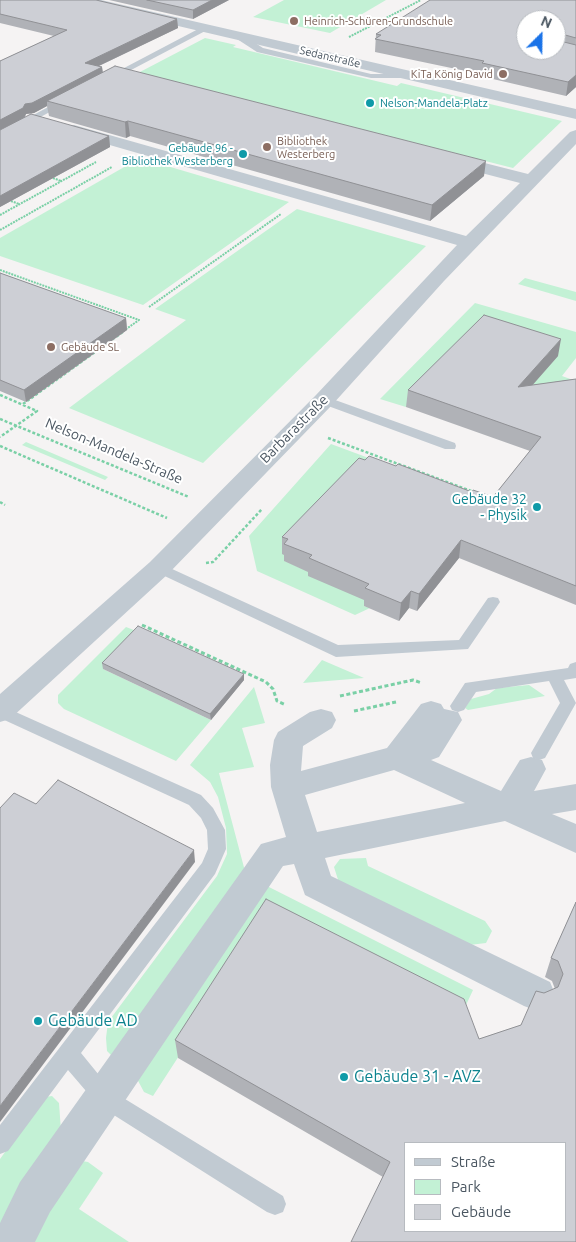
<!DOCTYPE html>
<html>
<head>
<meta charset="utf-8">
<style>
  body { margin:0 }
  #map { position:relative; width:576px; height:1242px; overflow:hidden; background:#f5f3f3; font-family:Ubuntu,sans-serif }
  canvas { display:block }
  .legend { position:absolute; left:404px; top:1142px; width:162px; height:90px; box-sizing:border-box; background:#fff; border:1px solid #b7bbc0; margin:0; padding:6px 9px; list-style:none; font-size:15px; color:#4a5661 }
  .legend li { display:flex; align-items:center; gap:10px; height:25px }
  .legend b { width:25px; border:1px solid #b7bbc0 }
  .north { position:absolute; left:516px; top:10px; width:50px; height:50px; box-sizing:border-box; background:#fff; border:1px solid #b7bbc0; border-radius:50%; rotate:23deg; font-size:14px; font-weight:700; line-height:20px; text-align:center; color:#4a5661 }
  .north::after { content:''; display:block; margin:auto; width:18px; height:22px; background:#1a73e8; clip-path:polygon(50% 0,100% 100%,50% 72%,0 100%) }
</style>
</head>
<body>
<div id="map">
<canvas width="576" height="1242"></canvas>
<ul class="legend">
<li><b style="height:6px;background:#c1cad2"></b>Straße</li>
<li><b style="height:14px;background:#c3f1d5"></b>Park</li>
<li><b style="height:14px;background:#cdcfd5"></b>Gebäude</li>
</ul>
<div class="north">N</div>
</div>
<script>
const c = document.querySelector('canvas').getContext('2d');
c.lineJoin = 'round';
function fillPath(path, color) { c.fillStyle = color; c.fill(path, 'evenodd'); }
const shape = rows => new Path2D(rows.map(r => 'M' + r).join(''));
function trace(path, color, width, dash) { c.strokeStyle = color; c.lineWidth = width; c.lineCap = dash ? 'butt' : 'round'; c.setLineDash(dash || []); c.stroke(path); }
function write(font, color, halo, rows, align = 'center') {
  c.font = font + ' Ubuntu,sans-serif'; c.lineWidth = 4; c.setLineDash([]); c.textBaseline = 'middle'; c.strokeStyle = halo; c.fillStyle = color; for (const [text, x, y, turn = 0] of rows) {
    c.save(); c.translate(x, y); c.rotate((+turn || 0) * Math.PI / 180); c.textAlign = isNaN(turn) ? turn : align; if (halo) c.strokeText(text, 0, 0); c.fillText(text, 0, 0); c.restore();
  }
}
fillPath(shape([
  [284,0,386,0,330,33,253,17],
  [205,38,236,45,233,47,397,86,401,83,562,121,513,168,138,73],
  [140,158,289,202,143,305,0,256,0,238],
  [297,209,426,246,203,463,69,408,186,320,155,309],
  [525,278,576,292,576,301,518,284],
  [475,303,576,332,576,358,562,376,576,381,519,400,557,356,482,331,406,407,380,399],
  [50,423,133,456,128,460,46,426],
  [26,442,108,477,105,480,22,445],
  [331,444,463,493,288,557,285,561,305,570,306,569,368,601,364,606,370,608,355,615,257,571,249,536],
  [126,627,139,632,103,669,211,720,176,761,64,709,58,703,58,695],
  [322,660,364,678,303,683],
  [529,685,545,696,468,710,465,708,471,699,489,694,497,688],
  [254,687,265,723,242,728,254,767,219,773,246,875,111,1055,107,1051,106,1038,108,1022,217,876,227,854,226,828,218,797,210,782,190,765],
  [366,858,368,866,485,921,492,931,486,943,461,946,340,886,334,867,340,859],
  [263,884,473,990,460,1018,267,920,153,1096,144,1092,136,1077],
  [52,1096,59,1103,61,1131,0,1241,0,1159,45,1097],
  [76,1160,88,1162,103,1173,79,1209,129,1242,25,1242]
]), '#c3f1d5');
trace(shape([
  [349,37,421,0],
  [53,178,61,181],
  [11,201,19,204],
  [0,215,96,162],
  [0,230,112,167],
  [0,270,139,320,122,332],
  [149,307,281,214]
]), '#7ad0a6', 2, [2, 1]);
trace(shape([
  [0,395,37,411,0,437],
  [23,404,124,331],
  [0,419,189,497],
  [328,438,474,492],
  [0,446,167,518],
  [0,502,5,505],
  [206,563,213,562,262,509]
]), '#7ad0a6', 2.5, [3, 2]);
trace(shape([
  [142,625,266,682,273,689,277,701,286,705],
  [340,696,413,680,422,683],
  [354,711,396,702]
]), '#7ad0a6', 3, [4, 2.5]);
fillPath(shape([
  [202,27,209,29,114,79,107,77,202,27],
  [237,35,243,35,263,48,371,74,409,74,413,76,409,78,371,78,257,52,237,39,237,35],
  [63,99,70,101,0,139,0,133,63,99],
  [324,396,455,443,456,446,455,449,445,449,320,403,318,400,324,396],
  [159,563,338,645,459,640,488,598,493,597,498,598,500,602,468,649,336,657,154,571,152,568,154,565,159,563],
  [576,662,576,678,564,680,576,703,545,758,539,760,533,758,531,753,560,703,549,681,476,692,464,710,458,712,452,710,450,706,465,683,568,668,570,664,576,662],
  [0,705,201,795,213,808,225,830,226,849,215,874,81,1053,112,1091,283,1196,286,1204,283,1212,275,1215,267,1212,98,1105,68,1070,8,1151,0,1154,0,1125,202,863,208,849,207,830,201,818,189,805,0,718,0,705]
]), '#c1cad2');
fillPath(shape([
  [78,0,101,0,576,109,576,119,84,4,78,0],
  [74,125,466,236,520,183,443,163,441,159,443,155,449,154,528,174,570,132,576,130,576,144,444,281,332,405,168,574,10,719,0,722,0,694,150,562,316,395,457,245,68,133,66,130,68,127,74,125],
  [431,701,441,704,444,709,458,712,462,720,439,757,431,760,501,791,520,760,531,757,542,760,546,769,534,791,576,784,576,810,552,814,576,824,576,853,505,821,325,858,331,876,550,982,555,994,550,1006,537,1011,524,1006,305,895,294,864,283,866,50,1212,35,1242,0,1242,0,1223,20,1182,261,844,286,837,271,787,270,765,274,740,278,732,310,712,321,709,332,712,336,720,332,728,303,746,301,771,387,748,421,704,431,701],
  [394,770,465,803,317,832,305,795,394,770]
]), '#c1cad2');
fillPath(shape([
  [0,0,177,19,178,28,99,66,102,67,103,72,484,176,430,221,130,136,126,138,49,116,47,106,34,113,26,114,25,117,109,136,110,147,0,207,0,61,54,36,0,23],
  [109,0,229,0,193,19],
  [576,0,576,87,566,96,480,76,480,74,375,52,376,34],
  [0,273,126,318,127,330,26,402,0,391],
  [558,356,532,385,576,379,576,605,459,558,417,611,409,608,399,621,364,606,364,600,308,576,308,572,284,561,284,555,282,554,282,537,365,460,396,466,472,492,493,497,530,451,406,407,408,390],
  [102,663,244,680,211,720,103,669],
  [576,902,576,1242,383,1177,178,1058,175,1040,479,1039,521,1025,544,993,555,989,552,981,545,977,551,958]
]), '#b0b2b7');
fillPath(shape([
  [212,0,229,0,193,19,193,10],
  [177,19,178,28,86,72,85,63],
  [558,33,556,46,556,34],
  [102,67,103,77,47,101,47,106,34,113,26,114,24,118,0,131,0,120,25,104],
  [576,75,576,87,566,96,568,82],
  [128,121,130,136,126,138,125,122],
  [109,136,110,147,0,207,0,196],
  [486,161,484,176,430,221,432,205],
  [126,318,127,330,26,402,24,390],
  [561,339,558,356,516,404,518,387],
  [461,540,459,558,417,611,419,594],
  [411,591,409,608,399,621,401,603],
  [244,674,244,680,211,720,210,714],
  [194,850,195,862,0,1122,0,1106]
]), '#909195');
const building = shape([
  [0,0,96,0,177,19,85,63,102,67,32,103,25,104,23,108,0,120,0,61,67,30,0,14,0,0],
  [147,0,212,0,193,10,147,0],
  [430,0,576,0,576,38,558,33,556,34,556,20,526,20,526,50,556,50,556,40,576,45,576,75,568,82,482,63,484,61,375,39,381,35,376,34,430,0],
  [115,66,486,161,432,205,128,121,125,122,47,101,115,66],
  [31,114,109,136,0,196,0,130,31,114],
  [0,273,126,318,24,390,0,380,0,273],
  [484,315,561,339,518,387,576,379,576,586,461,540,419,594,411,591,401,603,365,588,369,584,309,558,312,555,284,544,288,539,282,537,359,458,365,460,369,456,396,466,398,464,472,492,473,490,493,497,541,437,408,390,484,315],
  [138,626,244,674,210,714,102,663,138,626],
  [58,780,194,850,0,1106,0,808,14,793,36,804,58,780],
  [266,899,464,999,479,1039,521,1025,536,991,544,993,558,987,563,974,558,961,551,958,576,902,576,1242,351,1242,390,1162,175,1040,266,899],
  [405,1143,565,1143,565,1231,405,1231,405,1143]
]);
fillPath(building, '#cdcfd5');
trace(building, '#909195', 1);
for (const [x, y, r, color] of [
  [294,21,5,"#8d6e63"],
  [503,74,5,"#8d6e63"],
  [370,103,5,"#0f9aa8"],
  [267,147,5,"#8d6e63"],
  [243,154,5,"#0f9aa8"],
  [51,347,5,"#8d6e63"],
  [537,507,5,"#0f9aa8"],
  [38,1021,5,"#0f9aa8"],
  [344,1077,5,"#0f9aa8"]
]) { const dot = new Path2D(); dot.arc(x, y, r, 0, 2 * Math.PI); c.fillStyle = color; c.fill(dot); trace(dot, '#fff', 2); }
write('11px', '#785e54', '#fff', [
  ["Heinrich-Schüren-Grundschule",304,21],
  ["KiTa König David",493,74,"right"],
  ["Bibliothek",277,141],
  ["Westerberg",277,154],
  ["Gebäude SL",61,347]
], 'left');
write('11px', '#4a5661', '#fff', [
  ["Sedanstraße",330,57,13]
]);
write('11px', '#0d838f', '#fff', [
  ["Nelson-Mandela-Platz",380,103],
  ["Gebäude 96 -",233,148,"right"],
  ["Bibliothek Westerberg",233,161,"right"]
], 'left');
write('14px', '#4a5661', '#fff', [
  ["Barbarastraße",294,429,-45],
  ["Nelson-Mandela-Straße",114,451,23]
]);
write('14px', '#0d838f', '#fff', [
  ["Gebäude 32",527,499],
  ["- Physik",527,515]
], 'right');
write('16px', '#0d838f', '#fff', [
  ["Gebäude AD",48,1021],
  ["Gebäude 31 - AVZ",354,1077]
], 'left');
</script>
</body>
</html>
